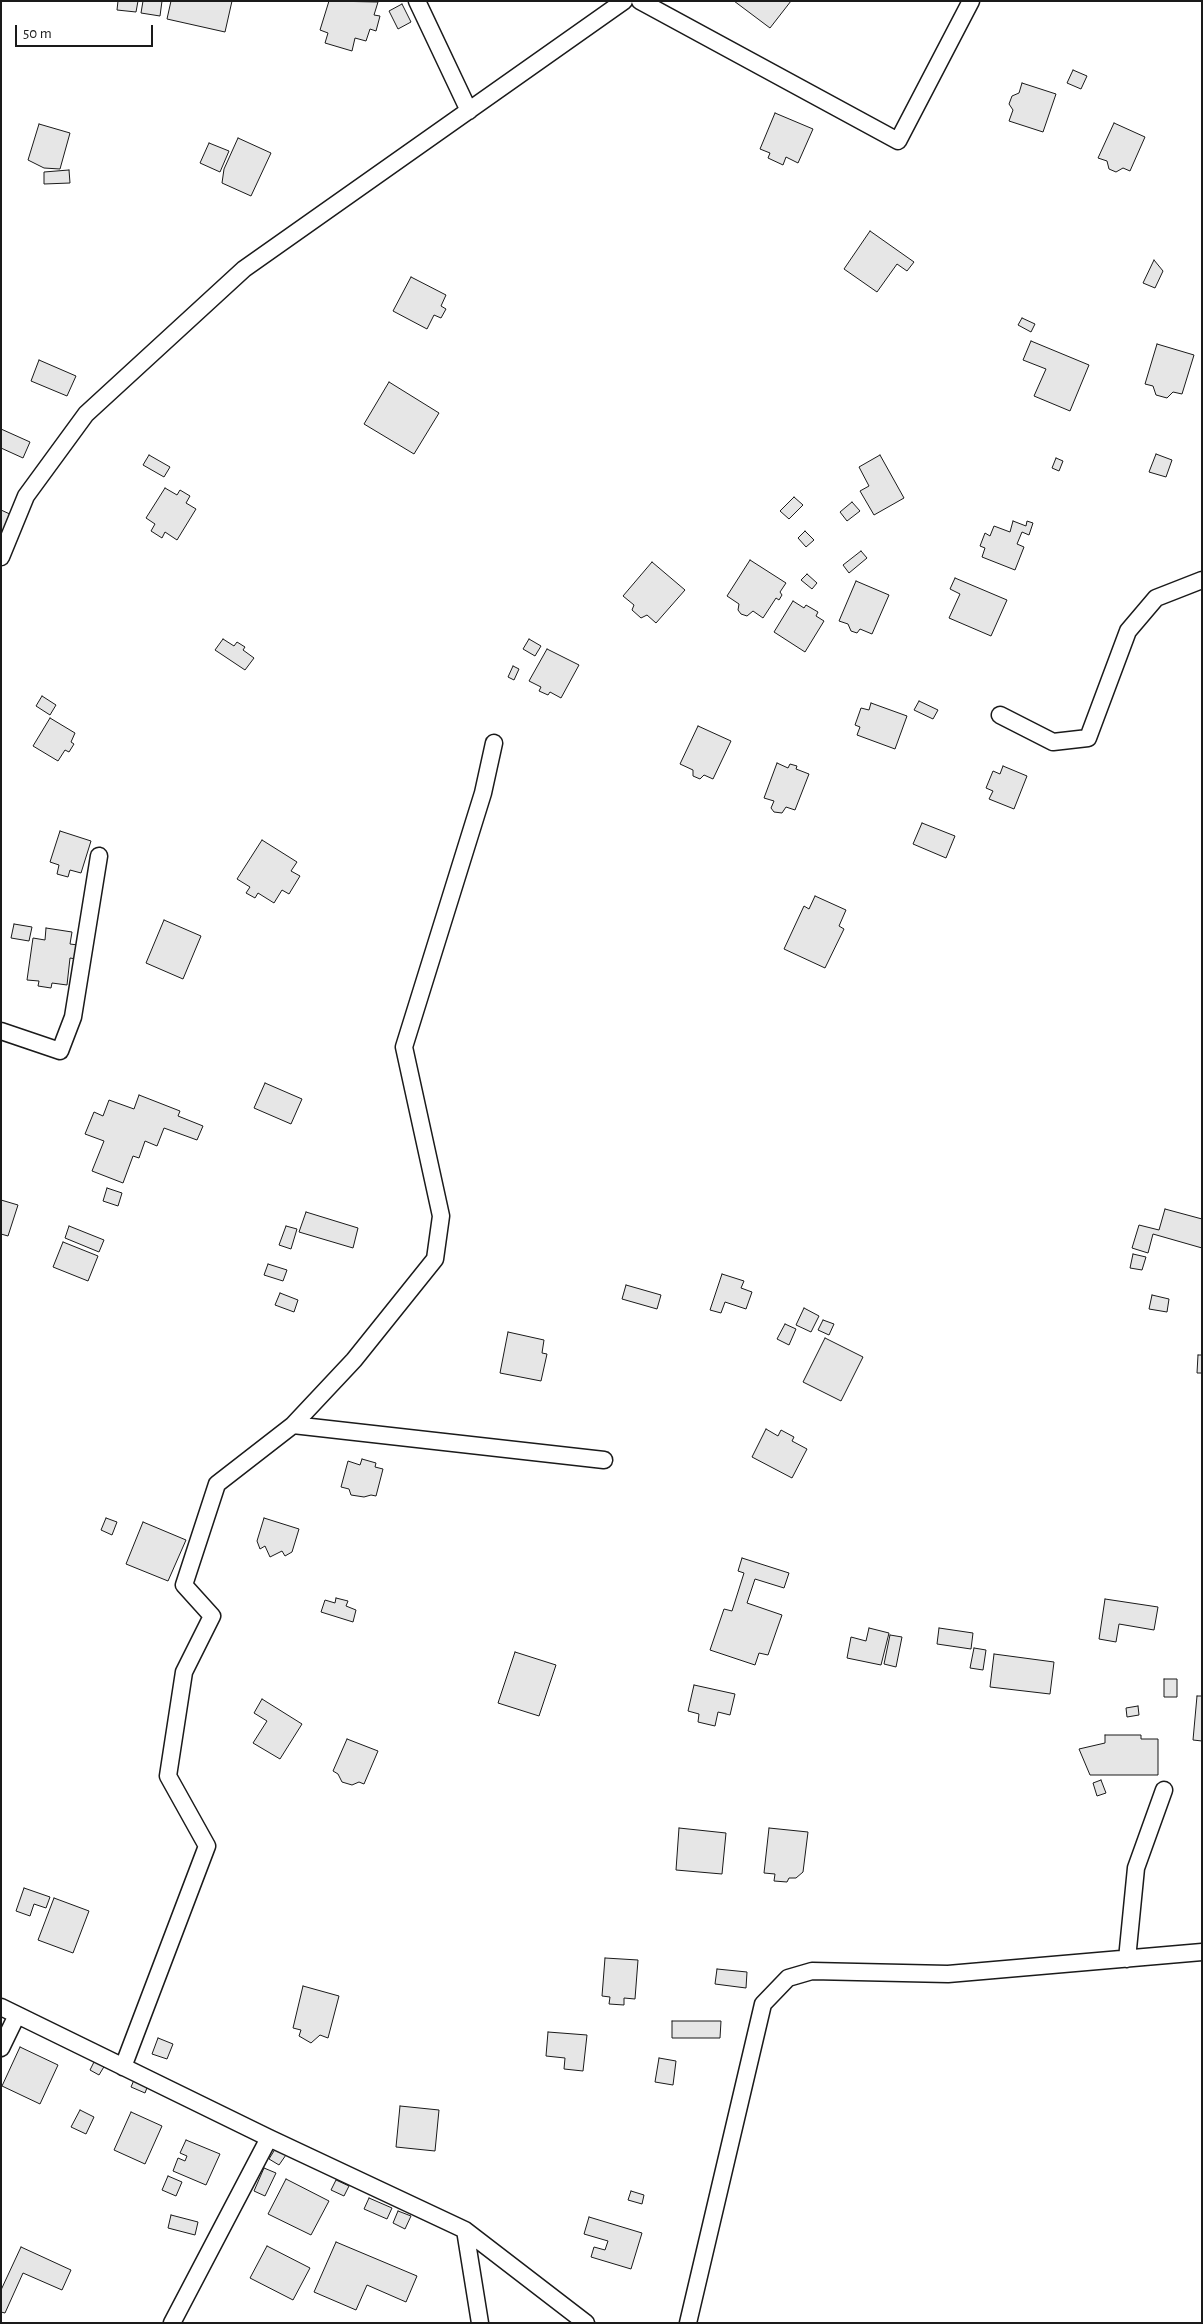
<!DOCTYPE html>
<html>
<head>
<meta charset="utf-8">
<style>
  body { margin:0 }
  #map { position:relative; width:1203px; height:2324px; overflow:hidden; background:#fff; font-family:"Alegreya Sans",sans-serif }
  canvas { display:block }
  .frame { position:absolute; inset:0; border:2px solid #1a1a1a; pointer-events:none }
  .scale { position:absolute; left:15px; top:25px; width:138px; height:22px; box-sizing:border-box; border:2px solid #1a1a1a; border-top:0; padding-left:6px; font-size:15px; line-height:18px; white-space:nowrap; color:#1a1a1a; -webkit-text-stroke:4px #fff; paint-order:stroke }
</style>
</head>
<body>
<div id="map">
<canvas width="1203" height="2324"></canvas>
<div class="frame"></div>
<div class="scale">50 m</div>
</div>
<script>
const c = document.querySelector('canvas').getContext('2d');
c.lineJoin = 'round';
function fillPath(path, color) { c.fillStyle = color; c.fill(path, 'evenodd'); }
const shape = rows => new Path2D(rows.map(r => 'M' + r).join(''));
function trace(path, color, width, dash) { c.strokeStyle = color; c.lineWidth = width; c.lineCap = dash ? 'butt' : 'round'; c.setLineDash(dash || []); c.stroke(path); }
const building = shape([
  [118,1,138,1,136,12,117,10,118,1],
  [143,1,162,1,160,16,141,13,143,1],
  [171,1,232,1,225,32,167,19,171,1],
  [329,1,378,2,374,15,380,16,376,31,370,29,366,41,355,38,352,51,325,43,328,33,320,30,329,1],
  [734,1,791,1,770,28,734,1],
  [402,4,411,22,398,29,389,11,402,4],
  [1073,70,1087,76,1081,89,1067,83,1073,70],
  [1022,83,1056,94,1043,132,1009,121,1013,110,1009,104,1012,96,1019,93,1022,83],
  [775,113,813,129,798,163,786,157,783,165,768,158,770,153,760,149,775,113],
  [1114,123,1145,137,1130,171,1123,168,1116,172,1109,169,1107,161,1098,158,1114,123],
  [39,124,70,133,60,169,44,168,28,160,39,124],
  [238,138,271,153,251,196,222,183,224,169,238,138],
  [209,143,229,151,220,172,200,163,209,143],
  [69,170,70,183,44,184,44,172,69,170],
  [870,231,914,262,907,271,897,264,877,292,844,269,870,231],
  [1154,260,1163,271,1155,288,1143,283,1154,260],
  [411,277,446,295,441,306,446,309,441,318,434,315,427,329,393,311,411,277],
  [1022,318,1035,324,1031,332,1018,325,1022,318],
  [1031,341,1089,365,1070,411,1034,396,1046,369,1023,360,1031,341],
  [1157,344,1194,355,1182,394,1173,392,1167,398,1156,395,1153,386,1145,384,1157,344],
  [39,360,76,376,67,396,31,381,39,360],
  [389,382,439,413,414,454,364,424,389,382],
  [1,429,30,442,23,458,1,448,1,429],
  [1156,454,1172,460,1166,477,1149,472,1156,454],
  [149,455,170,467,164,477,143,465,149,455],
  [880,455,904,498,874,515,860,491,869,486,859,467,880,455],
  [1056,458,1063,461,1059,471,1052,468,1056,458],
  [165,488,177,495,180,490,190,496,186,503,196,509,177,540,165,532,162,538,151,531,155,524,146,518,165,488],
  [794,497,803,505,789,519,780,511,794,497],
  [852,502,860,511,847,521,840,512,852,502],
  [1,510,12,515,1,537,1,510],
  [1013,521,1026,526,1027,521,1033,523,1029,535,1022,532,1017,544,1024,547,1015,570,982,557,985,548,980,546,985,533,990,536,994,526,1010,532,1013,521],
  [805,531,814,540,806,547,798,538,805,531],
  [861,551,867,558,849,573,843,565,861,551],
  [750,560,786,583,780,592,782,595,779,600,776,598,763,618,753,611,747,616,741,614,738,610,739,604,727,596,750,560],
  [652,562,685,590,656,623,647,615,641,618,632,610,634,605,623,596,652,562],
  [807,574,817,583,812,589,801,580,807,574],
  [955,578,1007,600,991,636,949,618,960,594,950,589,955,578],
  [856,581,889,595,872,634,860,629,857,633,851,631,848,624,839,621,856,581],
  [793,601,804,608,806,605,818,612,816,616,824,621,805,652,774,632,793,601],
  [223,639,234,646,237,642,245,647,243,650,254,658,245,670,215,650,223,639],
  [529,639,541,646,535,656,523,649,529,639],
  [547,649,579,665,561,698,550,692,548,695,539,691,541,687,529,681,547,649],
  [513,666,519,669,514,680,508,677,513,666],
  [42,696,56,705,50,715,36,706,42,696],
  [919,701,938,710,933,719,914,710,919,701],
  [871,703,907,716,895,749,857,735,860,727,855,725,861,708,869,710,871,703],
  [50,718,75,733,71,742,74,744,69,752,65,750,58,761,33,746,50,718],
  [698,726,731,741,713,779,704,775,700,779,693,776,693,770,680,764,698,726],
  [777,763,788,768,790,764,797,766,796,769,809,774,795,810,786,807,782,813,774,812,771,808,774,801,764,798,777,763],
  [1003,766,1027,776,1014,809,989,799,993,791,986,788,993,771,1000,774,1003,766],
  [922,823,955,836,946,858,913,844,922,823],
  [60,831,91,841,81,873,70,870,68,877,57,874,59,865,50,862,60,831],
  [262,840,297,862,291,871,300,876,289,894,282,890,274,903,258,893,255,898,246,893,250,887,237,879,262,840],
  [815,896,846,910,839,926,844,929,825,968,784,949,804,906,809,909,815,896],
  [164,920,201,936,183,979,146,963,164,920],
  [14,924,32,927,29,941,11,938,14,924],
  [46,928,72,932,70,944,78,945,76,959,70,958,67,985,52,983,51,988,38,986,39,981,27,980,33,938,45,940,46,928],
  [265,1083,302,1099,291,1124,254,1108,265,1083],
  [139,1095,180,1111,178,1116,203,1126,197,1140,164,1128,157,1146,145,1141,139,1158,133,1156,123,1183,92,1171,104,1141,85,1134,94,1112,103,1116,109,1100,134,1109,139,1095],
  [107,1188,122,1193,118,1206,103,1201,107,1188],
  [1,1200,18,1205,8,1236,1,1234,1,1200],
  [1165,1209,1202,1219,1202,1248,1153,1234,1148,1253,1132,1248,1139,1225,1159,1230,1165,1209],
  [306,1212,358,1228,353,1248,299,1232,306,1212],
  [69,1226,104,1240,99,1252,65,1238,69,1226],
  [286,1226,297,1229,291,1249,279,1245,286,1226],
  [63,1242,98,1256,88,1281,53,1267,63,1242],
  [1133,1254,1146,1257,1142,1270,1130,1268,1133,1254],
  [268,1264,287,1270,283,1281,264,1275,268,1264],
  [722,1274,744,1281,741,1288,752,1292,746,1309,725,1302,721,1313,710,1310,722,1274],
  [626,1285,661,1295,657,1309,622,1299,626,1285],
  [280,1293,298,1300,294,1312,275,1305,280,1293],
  [1152,1295,1169,1299,1167,1312,1149,1309,1152,1295],
  [804,1308,819,1316,811,1332,796,1325,804,1308],
  [823,1320,834,1324,829,1335,818,1330,823,1320],
  [785,1324,796,1329,789,1345,777,1339,785,1324],
  [508,1332,544,1340,542,1353,547,1354,541,1381,500,1373,508,1332],
  [825,1338,863,1357,841,1401,803,1382,825,1338],
  [1198,1355,1202,1355,1202,1373,1197,1373,1198,1355],
  [766,1429,778,1436,781,1430,794,1437,792,1441,807,1449,792,1478,752,1457,766,1429],
  [362,1459,376,1463,375,1467,383,1469,376,1496,371,1495,364,1497,351,1495,349,1489,341,1487,348,1461,360,1465,362,1459],
  [106,1518,117,1522,112,1535,101,1530,106,1518],
  [264,1518,299,1529,292,1552,285,1556,282,1551,270,1557,265,1546,260,1549,257,1541,264,1518],
  [143,1522,186,1540,168,1581,126,1564,143,1522],
  [742,1558,789,1573,784,1588,755,1579,747,1603,782,1615,768,1655,759,1653,755,1665,710,1650,724,1609,732,1611,744,1573,738,1571,742,1558],
  [336,1598,348,1601,346,1606,356,1610,353,1622,321,1612,325,1600,335,1603,336,1598],
  [1105,1599,1158,1607,1154,1630,1119,1624,1116,1642,1099,1639,1105,1599],
  [869,1628,889,1633,881,1665,847,1658,851,1637,866,1641,869,1628],
  [939,1628,973,1633,971,1649,937,1644,939,1628],
  [890,1635,902,1637,896,1667,884,1664,890,1635],
  [974,1648,986,1650,983,1670,970,1668,974,1648],
  [515,1652,556,1665,539,1716,498,1703,515,1652],
  [994,1654,1054,1662,1050,1694,990,1687,994,1654],
  [1164,1679,1177,1679,1177,1697,1164,1697,1164,1679],
  [694,1685,735,1694,730,1715,718,1712,715,1726,698,1722,699,1714,688,1711,694,1685],
  [1197,1696,1202,1696,1202,1741,1193,1740,1197,1696],
  [262,1699,302,1724,280,1759,253,1743,267,1721,254,1713,262,1699],
  [1138,1706,1139,1715,1127,1717,1126,1708,1138,1706],
  [1105,1735,1141,1735,1141,1739,1158,1739,1158,1775,1090,1775,1079,1749,1105,1743,1105,1735],
  [347,1739,378,1751,364,1784,359,1782,352,1785,342,1782,338,1774,333,1771,347,1739],
  [1101,1780,1106,1793,1097,1796,1093,1783,1101,1780],
  [679,1828,726,1833,722,1874,676,1870,679,1828],
  [769,1828,808,1832,803,1872,796,1878,789,1878,787,1882,774,1881,775,1874,764,1873,769,1828],
  [24,1888,50,1897,46,1908,34,1904,30,1916,16,1911,24,1888],
  [54,1898,89,1911,73,1953,38,1940,54,1898],
  [605,1958,638,1960,635,1999,624,1998,624,2005,609,2004,610,1997,602,1996,605,1958],
  [717,1969,747,1972,746,1988,715,1984,717,1969],
  [303,1986,339,1996,328,2038,320,2035,311,2043,299,2036,301,2030,293,2028,303,1986],
  [672,2021,721,2021,720,2038,672,2038,672,2021],
  [548,2032,587,2035,583,2071,564,2069,565,2058,546,2056,548,2032],
  [158,2038,173,2044,167,2059,152,2054,158,2038],
  [20,2047,58,2065,40,2104,2,2086,20,2047],
  [659,2058,676,2061,673,2085,655,2082,659,2058],
  [95,2060,105,2065,99,2075,90,2070,95,2060],
  [134,2080,148,2085,145,2093,131,2087,134,2080],
  [400,2106,439,2110,435,2151,396,2147,400,2106],
  [80,2110,94,2117,86,2134,71,2127,80,2110],
  [131,2112,162,2126,145,2164,114,2150,131,2112],
  [186,2140,220,2154,206,2185,173,2171,178,2158,185,2161,187,2156,180,2153,186,2140],
  [277,2146,288,2152,279,2165,269,2159,277,2146],
  [264,2168,276,2173,265,2196,254,2191,264,2168],
  [168,2176,182,2182,176,2196,162,2190,168,2176],
  [286,2179,329,2201,311,2235,268,2214,286,2179],
  [336,2180,349,2186,344,2196,331,2190,336,2180],
  [631,2191,644,2195,642,2204,628,2200,631,2191],
  [369,2198,392,2208,387,2219,364,2209,369,2198],
  [398,2211,411,2216,405,2229,393,2223,398,2211],
  [171,2215,198,2222,195,2235,168,2228,171,2215],
  [589,2217,642,2233,631,2269,591,2257,594,2247,605,2250,608,2241,584,2234,589,2217],
  [336,2242,417,2276,406,2302,367,2285,356,2310,314,2292,336,2242],
  [267,2246,310,2268,293,2300,250,2278,267,2246],
  [21,2247,71,2270,62,2290,23,2273,5,2313,1,2312,1,2290,21,2247]
]);
fillPath(building, '#e6e6e6');
trace(building, '#1a1a1a', 1);
const minor = shape([
  [417,1,469,111],
  [640,1,898,141,971,1],
  [1,557,26,496,86,414,244,269,624,1],
  [1000,715,1053,742,1088,738,1128,631,1156,598,1202,580],
  [1,1031,60,1051,73,1017,99,856],
  [293,1425,354,1360,435,1259,441,1216,404,1047,483,793,494,743],
  [1127,1959,1136,1868,1164,1790],
  [1,2007,269,2138,465,2230,586,2323],
  [1,2048,17,2015],
  [123,2067,207,1846,168,1776,184,1672,212,1616,184,1585,217,1484,293,1425,604,1460],
  [465,2230,480,2323],
  [172,2323,269,2138],
  [688,2323,763,2004,788,1978,812,1971,948,1974,1202,1952]
]);
trace(minor, '#1a1a1a', 19);
trace(minor, '#fff', 16);
</script>
</body>
</html>
